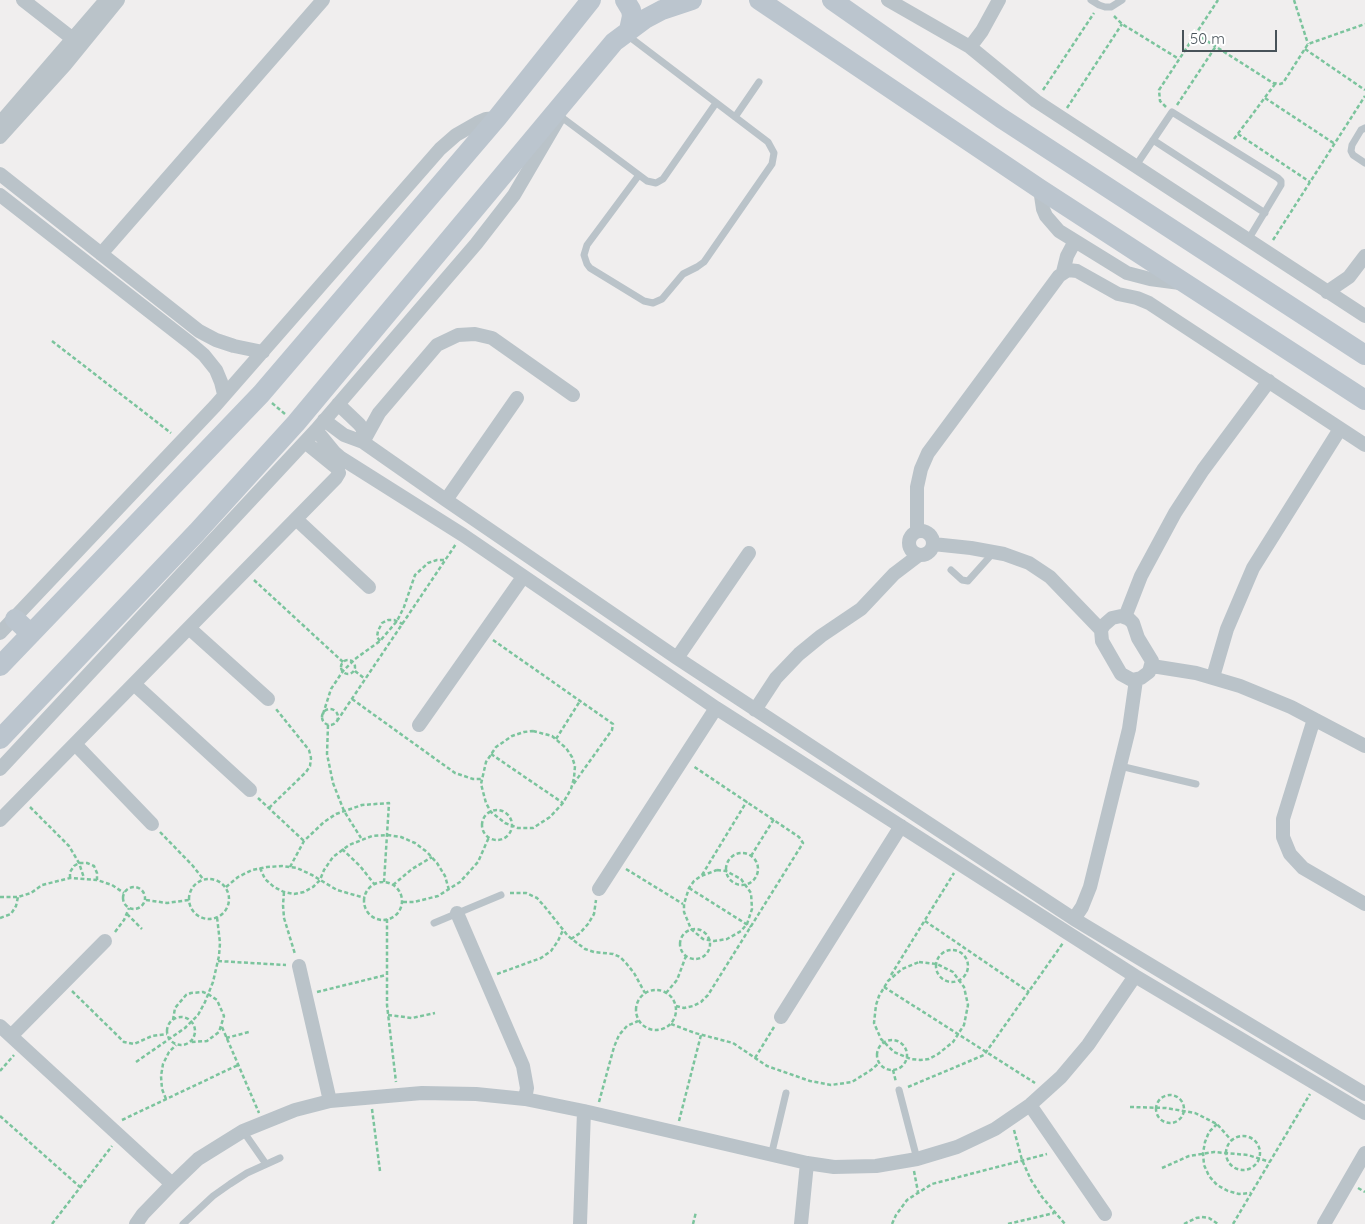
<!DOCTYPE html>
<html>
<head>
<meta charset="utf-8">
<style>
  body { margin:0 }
  #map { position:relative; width:1365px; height:1224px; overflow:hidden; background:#f0eeee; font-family:Quicksand,sans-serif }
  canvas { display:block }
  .scale { position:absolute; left:1182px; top:30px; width:95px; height:22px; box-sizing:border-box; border:2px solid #485259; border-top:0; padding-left:6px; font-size:15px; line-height:18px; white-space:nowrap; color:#485259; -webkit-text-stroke:4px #fff; paint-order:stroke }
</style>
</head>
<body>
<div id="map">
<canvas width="1365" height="1224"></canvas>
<div class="scale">50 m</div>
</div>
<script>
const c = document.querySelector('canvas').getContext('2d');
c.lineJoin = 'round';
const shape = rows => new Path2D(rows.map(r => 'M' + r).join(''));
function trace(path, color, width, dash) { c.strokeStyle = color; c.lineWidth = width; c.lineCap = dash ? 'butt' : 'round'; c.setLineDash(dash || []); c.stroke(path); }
trace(shape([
  [1294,0,1308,44],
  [1114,16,1122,24,1179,59],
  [1196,34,1273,83,1280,84,1283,83,1308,44,1365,24],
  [1305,49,1365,90],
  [1043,90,1094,13],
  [1265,98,1335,144],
  [1177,105,1216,46],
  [1166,107,1160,101,1159,90,1218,0],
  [1067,108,1122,24],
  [1238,134,1310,182],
  [1234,139,1275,84],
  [1273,240,1365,96],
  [52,341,171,433],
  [272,403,285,414],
  [254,580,343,662],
  [493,640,613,724,612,730,572,786],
  [380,641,377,637,378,631,382,623,388,620,394,620,403,624],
  '341 667a7 7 0 1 1 14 0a7 7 0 1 1-14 0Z',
  [355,671,365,679],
  [352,699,455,773,473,779,482,779],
  '322 717a8 8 0 1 1 16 0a8 8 0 1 1-16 0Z',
  [323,714,331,689,343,671,355,659,380,641,397,621,404,607,415,575,428,563,437,560,446,560],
  [337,721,456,544],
  [328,725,327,754,333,783,344,811,361,838],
  [533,731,552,736,566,748,572,757,575,766,574,778,571,789,563,803,550,817,533,828,518,828,505,823,491,812,486,803,481,784,486,762,496,747,512,736,524,732,533,731],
  [556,739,580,701],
  [491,754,563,803],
  [258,798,304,841],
  [30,807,69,846,79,863,84,878],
  [269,808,306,772,310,766,311,758,309,750,276,709],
  '482 825a15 15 0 1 1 30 0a15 15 0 1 1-30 0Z',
  [160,832,193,866,203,879],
  [342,849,360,866,375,885],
  '726 869a16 16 0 1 1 32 0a16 16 0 1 1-32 0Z',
  [751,856,774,819],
  [290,867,304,841,324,822,336,814,362,805,389,803,384,882],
  [260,868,265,879,274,887,284,892,294,894,304,892,313,887,320,880,324,870,333,857,349,845,372,836,387,835,401,837,415,843,427,852,437,863,445,876,449,890],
  [626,869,683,904],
  [717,870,726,871,741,879,751,893,752,909,747,924,741,931,727,939,714,941,703,939,691,929,684,912,684,904,689,888,694,881,701,876,717,870],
  [702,875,747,801],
  [70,878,70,872,74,866,79,863,87,863,94,866,97,873,97,880],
  '189 899a20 20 0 1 1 40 0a20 20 0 1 1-40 0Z',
  '364 901a19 19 0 1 1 38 0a19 19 0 1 1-38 0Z',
  [393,885,412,869,432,857],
  '123 898a11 11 0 1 1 22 0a11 11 0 1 1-22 0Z',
  [226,887,238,877,252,870,267,867,282,866,297,868,312,875,337,890,365,898],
  [689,888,751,927],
  [284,892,283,905,284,918,295,954],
  [510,893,526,893,537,898,545,907,568,936,585,949,594,952,613,954,620,957,626,963,634,973,645,993],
  [0,897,18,897,31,893,42,885,70,878,97,880,112,885,124,893],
  [146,900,167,903,189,900],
  [403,902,414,902,438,896,460,882,478,862,489,837],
  [127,914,142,929],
  [0,918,11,914,16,906,18,897],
  [387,919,387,1005,396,1082],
  [925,921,1029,992],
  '680 944a15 15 0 1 1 30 0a15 15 0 1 1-30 0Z',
  [115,932,124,920,129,908],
  [571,939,580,933,588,924,594,914,596,900],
  '936 966a16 16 0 1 1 32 0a16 16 0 1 1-32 0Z',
  [218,961,286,965],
  [919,962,937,964,953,972,964,987,968,1005,964,1025,953,1042,938,1054,929,1059,920,1060,911,1059,894,1052,881,1039,874,1023,876,1005,879,996,888,981,902,969,919,962],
  [497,974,541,958,551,951,558,941,563,930],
  [891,975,954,873],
  [884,987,1035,1083],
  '636 1010a20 20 0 1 1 40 0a20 20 0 1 1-40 0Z',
  [72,991,124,1042,134,1044,152,1036,167,1034],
  [317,992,386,975],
  [666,993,677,980,686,956],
  [676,1006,684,1008,693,1006,701,1002,708,995,803,843,799,837,693,766],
  [388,1015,412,1018,435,1013],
  '167 1031a14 14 0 1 1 28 0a14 14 0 1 1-28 0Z',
  [173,1020,175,1008,186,995,191,993,203,992,208,994,217,1000,224,1016,219,1032,207,1041,191,1042],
  [671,1024,695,1033,733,1043,767,1066,810,1081,831,1085,852,1082,871,1070,879,1063],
  [222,1027,259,1113],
  [226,1038,249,1032],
  '877 1055a15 15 0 1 1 30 0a15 15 0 1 1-30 0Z',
  [755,1058,774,1027],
  [136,1062,185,1028,198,1015,205,1002,213,982,219,956,220,943,217,917],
  [893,1070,896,1082],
  [0,1071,14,1055],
  [908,1087,984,1055,1063,943],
  '1156 1109a14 14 0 1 1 28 0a14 14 0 1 1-28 0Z',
  [166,1099,162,1089,161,1076,163,1064,169,1052,176,1045],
  [599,1102,614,1047,619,1035,627,1026,638,1021],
  [1130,1107,1166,1108,1195,1113,1217,1124,1232,1141],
  [372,1109,380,1171],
  [0,1116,80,1187],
  [122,1120,238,1065],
  [679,1121,701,1035],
  [1217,1124,1209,1132,1205,1142,1203,1153,1204,1165,1209,1176,1217,1185,1228,1191,1239,1194,1251,1193],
  [1014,1130,1022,1160,1031,1180,1042,1197,1065,1224],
  '1226 1153a17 17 0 1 1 34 0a17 17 0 1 1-34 0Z',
  [1162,1168,1189,1156,1214,1152,1248,1155,1270,1162],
  [914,1171,918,1192],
  [1358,1188,1365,1192],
  [52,1224,112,1146],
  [693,1224,696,1212],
  [892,1224,896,1215,907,1200,932,1184,1047,1154],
  [1008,1224,1054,1213],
  [1184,1224,1196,1218,1202,1217,1209,1218,1218,1224],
  [1233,1224,1310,1094]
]), '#7bc49d', 2.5, [4, 2.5]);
trace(shape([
  [1091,0,1099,5,1105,7,1111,7,1122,0],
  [627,35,768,142,774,153,772,164,704,262,697,267,683,274,662,299,653,303,644,301,590,268,587,264,584,255,587,245,639,175],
  [560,116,647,181,656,183,663,179,716,103],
  [735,117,759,82],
  [1365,128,1361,130,1352,145,1351,151,1353,155,1365,163],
  [1153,140,1265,213],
  [1135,167,1172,112,1278,178,1281,181,1281,185,1248,240],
  [951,570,962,580,968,581,993,553],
  [1120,766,1196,784],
  [434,923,501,895],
  [899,1090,917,1159],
  [243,1131,266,1164],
  [771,1156,786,1093],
  [183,1224,213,1196,230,1184,247,1173,280,1158]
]), '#bac3c9', 7);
trace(shape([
  [23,0,73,39],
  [888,0,970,47,1036,101,1365,316],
  [970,47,982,31,999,0],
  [0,123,106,0],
  [0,137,65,65,118,0],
  [0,174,199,331,216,340,234,346,263,352],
  [1040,189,1043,209,1046,216,1059,231,1127,273,1150,279,1180,283],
  [0,195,190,343,204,355,216,370,221,382,224,394],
  [101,254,323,0],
  [1063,272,1067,256,1075,241],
  [1327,292,1349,277,1365,256],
  [338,404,359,424,363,429,363,442],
  [324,420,344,435,363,442,446,500,677,658,1074,919,1365,1094],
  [316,430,334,452,341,458,463,535,716,708,1135,976,1365,1113],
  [363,442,379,413,437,345,458,335,475,334,492,338,573,395],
  [446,500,517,398],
  [296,519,369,587],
  '909 543a12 12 0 1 1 24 0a12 12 0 1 1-24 0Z',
  [917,531,917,487,921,469,928,453,1059,276,1068,270,1077,271,1118,294,1137,298,1149,303,1365,445],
  [933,544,971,548,1004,554,1029,563,1050,577,1101,630],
  [1121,616,1129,619,1133,623,1138,638,1152,661,1149,672,1141,678,1132,680,1121,674,1102,641,1101,630,1104,625,1112,618,1121,616],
  [1125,617,1141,576,1175,513,1203,470,1269,381],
  [189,628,268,699],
  [0,633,215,406,440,149,456,135,477,123,486,119,497,118],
  [677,658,749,553],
  [1152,666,1196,673,1240,686,1291,707,1365,746],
  [1213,677,1227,629,1253,568,1340,429],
  [134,684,250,790],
  [755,710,776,678,799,654,821,636,861,609,894,574,919,555],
  [1314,719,1283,819,1283,837,1290,854,1303,868,1365,904],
  [419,725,523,577],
  [75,744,152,824],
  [0,769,316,430,476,244,514,195,559,118],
  [0,820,336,478,339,473,337,468,305,442],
  [599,889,716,708],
  [457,913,523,1066,527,1088,525,1099],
  [1074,919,1082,907,1090,887,1129,729,1136,680],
  [299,966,330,1101],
  [781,1017,901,826],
  [0,1026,172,1184],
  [11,1036,105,941],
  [1030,1105,1105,1214],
  [136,1224,143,1214,172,1184,198,1159,243,1131,295,1110,330,1101,422,1093,476,1094,525,1099,584,1111,807,1163,834,1167,876,1166,917,1159,957,1147,995,1129,1030,1105,1061,1077,1088,1045,1135,976],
  [580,1224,584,1111],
  [801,1224,807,1163],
  [1324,1224,1365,1153]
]), '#bac3c9', 14);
trace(shape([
  [625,0,631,10,632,16,629,30],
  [759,0,1040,189,1365,400],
  [832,0,1001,118,1365,355],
  [15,619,31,634],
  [0,666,261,394,497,118,591,0],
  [0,739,197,532,296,423,614,42,645,19,662,10,692,0]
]), '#bbc5ce', 20);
</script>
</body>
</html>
